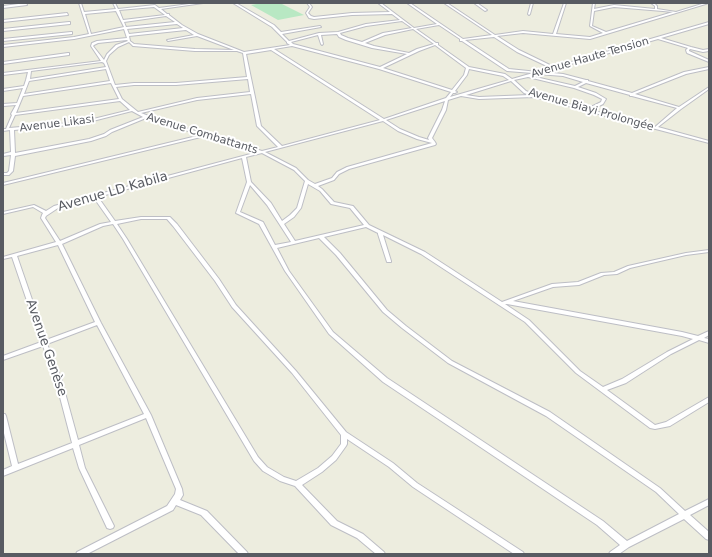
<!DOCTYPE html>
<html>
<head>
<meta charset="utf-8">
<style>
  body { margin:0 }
  #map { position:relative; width:712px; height:557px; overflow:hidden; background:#ededdf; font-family:"DejaVu Sans",sans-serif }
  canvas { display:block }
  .frame { position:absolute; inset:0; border:4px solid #585b62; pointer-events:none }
</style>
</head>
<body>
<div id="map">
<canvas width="712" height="557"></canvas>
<div class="frame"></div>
</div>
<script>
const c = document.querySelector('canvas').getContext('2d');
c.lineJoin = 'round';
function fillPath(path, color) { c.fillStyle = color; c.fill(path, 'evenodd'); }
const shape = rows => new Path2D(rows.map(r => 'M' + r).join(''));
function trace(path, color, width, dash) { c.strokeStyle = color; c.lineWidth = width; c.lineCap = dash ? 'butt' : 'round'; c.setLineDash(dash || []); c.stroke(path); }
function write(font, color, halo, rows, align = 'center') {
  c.font = font + ' "DejaVu Sans",sans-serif'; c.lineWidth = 4; c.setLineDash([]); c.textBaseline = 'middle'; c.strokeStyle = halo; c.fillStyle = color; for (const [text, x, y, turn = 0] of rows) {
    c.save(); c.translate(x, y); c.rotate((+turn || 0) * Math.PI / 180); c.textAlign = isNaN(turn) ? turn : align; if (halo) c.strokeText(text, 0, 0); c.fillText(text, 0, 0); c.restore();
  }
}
fillPath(shape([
  [262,3,280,3,304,15,278,20,251,5]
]), '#b8e8c3');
const street = shape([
  [26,3,27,5,3,8,3,6,26,3],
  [79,3,81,3,84,12,116,9,113,3,115,3,118,9,155,5,159,8,197,3,203,3,161,9,167,14,169,14,169,15,182,25,198,34,244,52,290,45,287,43,287,42,272,27,233,3,236,3,274,25,281,32,320,26,321,27,282,34,289,41,319,33,338,32,366,24,400,20,392,14,352,15,314,19,309,18,306,13,310,7,307,3,309,3,312,7,308,13,311,16,314,17,352,13,390,12,378,3,381,3,414,28,437,24,407,3,410,3,463,39,492,35,444,3,447,3,495,35,523,31,553,34,564,3,566,3,556,34,590,37,603,33,590,26,593,3,595,3,594,9,614,5,655,9,655,6,651,3,654,3,657,6,657,9,676,12,705,3,709,3,590,39,523,33,497,36,519,50,554,67,709,22,709,24,661,38,691,47,703,50,709,49,709,51,703,52,690,49,689,50,689,51,709,60,709,62,687,53,686,50,688,48,658,39,543,72,563,74,586,80,588,80,588,81,632,93,684,72,709,67,709,69,686,74,635,94,679,107,709,87,709,89,681,109,658,127,709,141,709,143,534,97,479,99,461,96,448,100,446,110,432,138,435,142,436,144,435,145,349,169,339,174,334,180,318,186,322,189,334,202,353,206,369,225,425,252,502,302,552,284,578,282,601,273,614,272,628,266,686,253,709,250,709,252,686,255,630,268,617,274,604,275,579,285,553,287,513,301,682,332,698,336,709,331,709,335,704,338,709,339,709,343,699,340,671,354,626,383,607,390,655,425,666,422,709,397,709,402,670,426,655,429,650,428,576,373,525,322,421,254,383,235,391,261,391,262,387,262,378,234,378,233,366,227,324,237,340,253,387,310,406,326,452,361,550,412,660,488,685,511,709,499,709,505,690,515,709,532,709,540,706,539,684,519,629,547,619,554,609,554,610,552,620,545,597,525,383,382,329,334,285,271,259,224,236,213,247,182,242,158,98,197,115,221,141,217,170,217,177,224,219,279,236,305,296,371,346,432,393,463,417,483,523,552,524,554,514,554,413,487,389,467,347,439,347,444,346,446,336,460,322,472,302,485,337,521,363,534,384,552,385,554,376,554,357,538,331,525,295,486,280,481,263,471,254,461,123,239,113,224,103,226,62,244,101,323,151,415,182,489,183,495,180,500,207,511,247,552,248,554,239,554,201,515,176,505,173,510,87,554,76,554,77,552,167,506,175,494,176,489,146,418,79,445,85,468,114,526,113,528,110,529,107,528,79,468,73,448,3,476,3,470,12,466,3,429,3,414,5,414,6,416,18,464,72,443,55,378,43,346,3,360,3,356,41,342,12,257,3,259,3,257,56,242,41,218,42,215,43,213,33,207,3,214,3,212,34,205,46,211,54,206,258,152,205,136,3,185,3,183,201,135,146,118,112,132,106,136,91,141,15,156,13,171,9,175,3,175,3,173,7,173,9,171,11,155,3,156,3,154,11,152,10,130,3,131,3,129,6,129,12,115,11,114,16,105,3,106,3,104,17,103,23,88,3,91,3,89,24,86,26,80,28,72,3,75,3,73,101,61,91,46,92,43,97,41,127,38,124,29,74,39,3,47,3,45,74,37,89,34,79,3],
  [154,7,165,15,123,20,119,10,154,7],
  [614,7,663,11,673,12,606,32,592,26,594,11,614,7],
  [116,11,124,27,91,34,85,14,116,11],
  [166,16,175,22,126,27,124,22,166,16],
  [402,21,412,28,383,33,362,42,348,38,341,35,340,33,366,26,402,21],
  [177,24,183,28,129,34,127,29,177,24],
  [439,25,460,39,460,41,462,41,507,71,533,73,512,79,505,74,469,67,438,45,438,43,436,43,416,29,439,25],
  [413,29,434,44,417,49,409,53,374,46,365,43,385,35,413,29],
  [186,30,194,35,167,40,168,41,197,36,234,50,195,49,134,44,130,41,129,36,186,30],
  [337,34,339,37,346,40,372,48,407,54,380,67,293,44,291,42,318,35,321,44,322,45,323,44,321,35,337,34],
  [494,37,517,52,551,68,538,72,509,69,465,40,494,37],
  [127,40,128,41,116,45,107,54,104,60,93,46,94,45,98,43,127,40],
  [129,42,133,46,195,51,237,51,243,53,247,77,176,83,134,83,115,85,106,61,109,55,118,47,129,42],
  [435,45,466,68,464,75,452,90,383,68,419,51,435,45],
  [292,46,379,69,451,92,446,98,384,119,274,49,292,46],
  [271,50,380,120,282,146,261,126,246,54,271,50],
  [102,62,104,63,106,67,30,79,31,71,102,62],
  [106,69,110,81,24,94,29,81,106,69],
  [469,69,503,76,509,80,450,97,453,93,455,93,457,92,455,91,467,75,469,69],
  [538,74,563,76,583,82,575,86,531,76,538,74],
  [528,77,574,88,594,95,602,99,601,102,587,109,536,95,526,91,514,80,528,77],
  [248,79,250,92,197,98,138,112,122,99,116,87,134,85,176,85,248,79],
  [511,81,524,93,530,95,479,97,466,95,511,81],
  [111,83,119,99,16,113,23,96,111,83],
  [586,83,630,95,630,96,632,96,677,108,655,127,591,110,603,104,606,99,596,93,578,87,586,83],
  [251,94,257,126,278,147,262,151,159,120,141,113,197,100,251,94],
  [120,101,130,110,81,122,9,128,15,115,120,101],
  [445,101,442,110,428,138,429,140,419,137,400,129,386,120,445,101],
  [132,111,143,117,110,130,104,134,89,139,15,153,14,130,81,124,132,111],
  [383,121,398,131,417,139,432,143,347,167,337,172,332,178,315,184,308,180,296,168,265,152,383,121],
  [262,153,294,170,305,181,297,208,290,215,282,221,271,203,251,182,246,157,262,153],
  [308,184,320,191,331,204,350,208,364,225,295,241,284,224,294,217,301,208,308,184],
  [250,185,267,205,291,242,275,245,263,222,240,212,250,185],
  [94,198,111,222,100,224,60,241,45,218,46,216,58,208,94,198],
  [141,219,167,219,173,226,215,281,232,307,292,373,341,435,341,444,332,456,318,468,296,481,284,477,267,467,258,457,127,239,117,224,141,219],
  [319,238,336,255,383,312,402,328,448,363,546,416,656,492,679,514,627,541,603,521,387,378,333,332,289,271,277,248,319,238],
  [58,245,95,322,46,340,17,256,58,245],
  [505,304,507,304,682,336,693,339,667,352,622,379,603,387,580,371,529,320,505,304],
  [97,325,144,414,78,440,61,378,47,344,97,325],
  [474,3,477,3,487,10,485,11,474,3],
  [531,3,533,3,530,14,529,15,528,14,531,3],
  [67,13,68,15,3,22,3,20,67,13],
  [69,22,70,22,70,24,3,31,3,29,69,22],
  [71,32,72,32,72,34,3,41,3,39,71,32],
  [68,53,69,53,69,55,3,64,3,62,68,53]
]);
trace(street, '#bdbec5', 2);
fillPath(street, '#fff');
write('11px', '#585b62', '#fff', [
  ["Avenue Haute Tension",590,58,-16],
  ["Avenue Biayi Prolongée",591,110,16],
  ["Avenue Likasi",57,124,-7],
  ["Avenue Combattants",202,134,17]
]);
write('13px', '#585b62', '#fff', [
  ["Avenue LD Kabila",113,192,-16],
  ["Avenue Genèse",46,348,71]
]);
</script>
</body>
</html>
